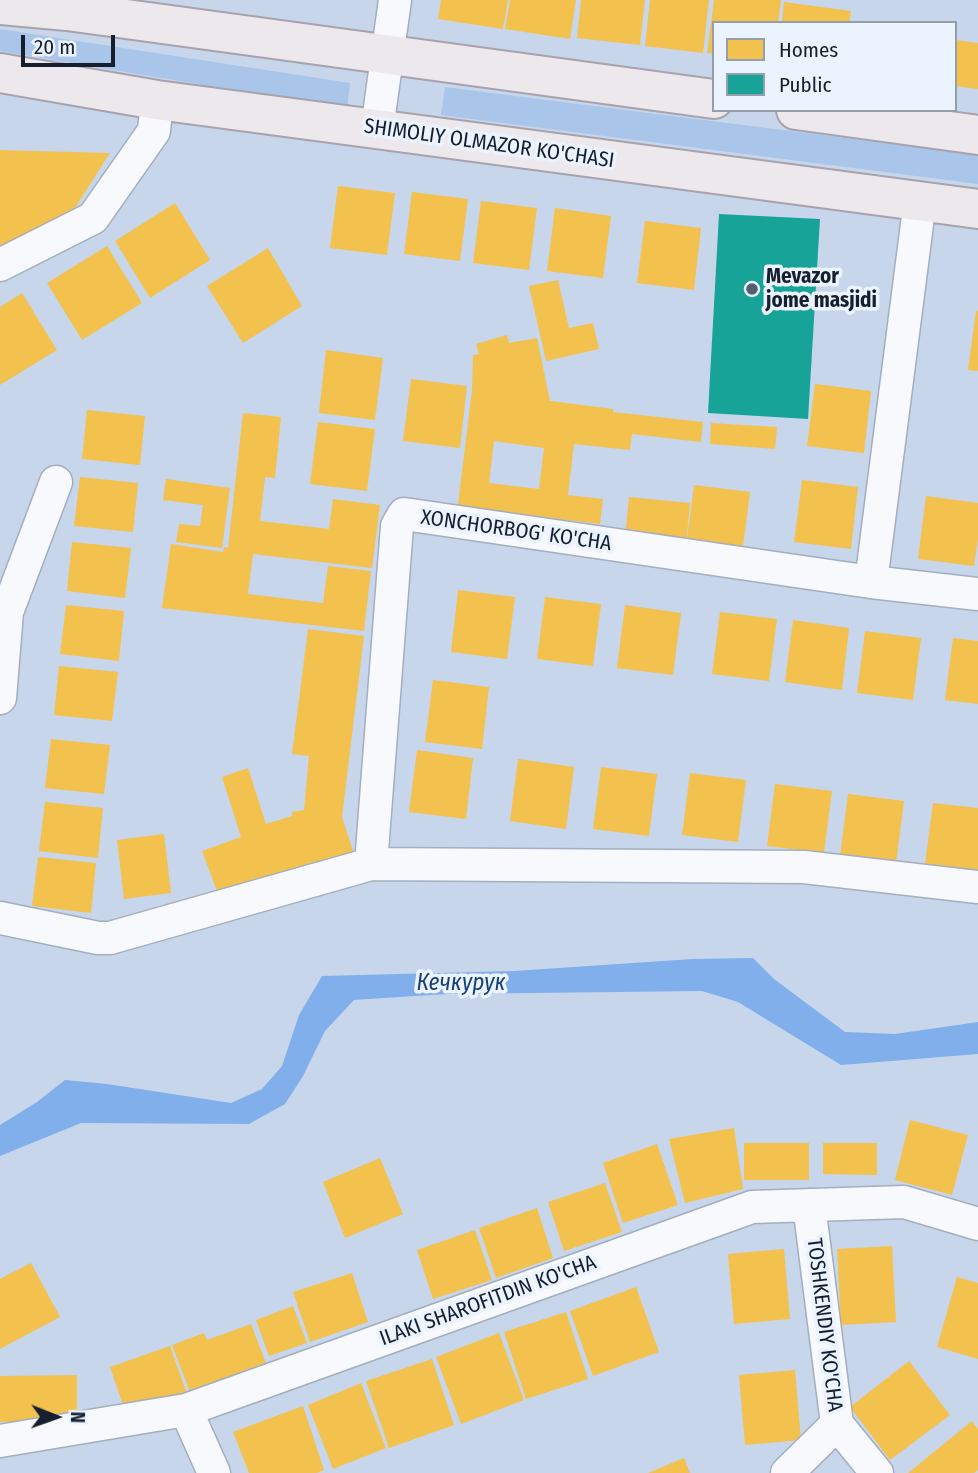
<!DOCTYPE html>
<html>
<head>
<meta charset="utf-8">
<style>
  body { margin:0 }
  #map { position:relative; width:978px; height:1473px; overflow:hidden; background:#c7d6ea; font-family:"Fira Sans Condensed",sans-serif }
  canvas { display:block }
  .legend { position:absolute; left:712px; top:21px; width:245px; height:91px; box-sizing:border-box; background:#ebf3ff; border:2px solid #959eab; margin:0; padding:9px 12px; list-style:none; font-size:21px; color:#151f2d }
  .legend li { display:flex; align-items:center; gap:14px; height:35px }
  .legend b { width:35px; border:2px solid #959eab }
  .north { position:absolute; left:21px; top:1382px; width:70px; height:70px; -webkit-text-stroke:5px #ebf3ff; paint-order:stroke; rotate:91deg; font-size:19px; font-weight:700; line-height:28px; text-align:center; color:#151f2d }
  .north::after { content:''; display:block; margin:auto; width:24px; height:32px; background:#151f2d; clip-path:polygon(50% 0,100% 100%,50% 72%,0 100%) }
  .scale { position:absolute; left:21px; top:35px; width:94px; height:32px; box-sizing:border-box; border:4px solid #151f2d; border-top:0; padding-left:9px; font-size:21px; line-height:24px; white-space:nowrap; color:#151f2d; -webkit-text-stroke:5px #ebf3ff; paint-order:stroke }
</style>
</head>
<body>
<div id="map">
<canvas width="978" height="1473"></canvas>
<ul class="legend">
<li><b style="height:19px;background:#f2c14e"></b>Homes</li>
<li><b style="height:19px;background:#17a398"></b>Public</li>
</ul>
<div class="north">N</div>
<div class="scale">20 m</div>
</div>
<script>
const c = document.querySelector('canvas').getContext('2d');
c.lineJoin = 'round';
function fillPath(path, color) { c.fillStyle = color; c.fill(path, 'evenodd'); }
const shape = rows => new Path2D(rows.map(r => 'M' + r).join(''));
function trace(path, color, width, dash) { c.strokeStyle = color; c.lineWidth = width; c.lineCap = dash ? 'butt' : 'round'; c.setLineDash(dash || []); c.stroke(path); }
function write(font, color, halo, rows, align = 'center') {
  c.font = font + ' "Fira Sans Condensed",sans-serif'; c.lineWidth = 7; c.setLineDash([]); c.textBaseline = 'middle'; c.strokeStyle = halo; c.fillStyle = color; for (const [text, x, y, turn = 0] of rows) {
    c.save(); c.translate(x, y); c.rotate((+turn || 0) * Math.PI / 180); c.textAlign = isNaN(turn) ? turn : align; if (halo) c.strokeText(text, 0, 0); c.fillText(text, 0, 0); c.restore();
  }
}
fillPath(shape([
  [0,29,350,83,347,109,0,51],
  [445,87,978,155,978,184,441,115]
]), '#a9c5ea');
fillPath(shape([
  [753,958,774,979,845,1032,895,1034,978,1022,978,1054,841,1065,738,1002,702,991,446,994,354,1000,325,1031,303,1076,285,1104,249,1124,81,1123,0,1156,0,1125,37,1102,65,1080,107,1084,231,1103,262,1089,282,1066,299,1015,322,976,514,971,692,959]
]), '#81afeb');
fillPath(shape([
  [441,0,508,0,503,29,438,19],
  [510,0,576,0,570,39,505,29],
  [581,0,645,0,640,45,577,38],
  [650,0,709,0,703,53,645,46],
  [714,0,781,0,778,23,714,23,714,54,707,53],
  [784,2,851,11,849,23,782,23],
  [955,40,978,43,978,89,955,86],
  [0,150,110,153,73,211,0,249],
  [338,186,395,193,387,255,330,248],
  [412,192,468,199,460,261,404,254],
  [481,201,537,208,529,270,473,263],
  [175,203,210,260,150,298,115,241],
  [555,208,611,216,603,278,547,271],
  [645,221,701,228,694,290,637,283],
  [107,246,142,303,82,340,47,283],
  [268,248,302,306,243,343,207,286],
  [558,280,569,328,593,323,599,349,546,361,529,286],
  [22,293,57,350,0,385,0,307],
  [976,311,978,311,978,371,968,370],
  [507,335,509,343,537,338,550,401,613,409,613,412,703,422,701,442,632,434,630,450,574,444,568,495,603,499,600,524,536,516,534,522,457,513,472,390,473,355,479,354,476,344],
  [494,441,544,448,539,489,489,483],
  [326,350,383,358,375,420,319,413],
  [411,379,467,386,460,448,403,441],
  [815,384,871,391,864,453,807,446],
  [87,410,145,416,140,465,82,459],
  [243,413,281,417,275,478,265,477,260,521,329,529,333,499,380,505,372,568,253,554,248,594,323,603,328,566,371,571,364,631,162,608,171,544,223,552,224,547,228,548],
  [318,422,375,429,367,491,310,484],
  [711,423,777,427,775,449,710,444],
  [80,477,138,483,133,532,74,526],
  [166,479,230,488,222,548,176,542,179,524,200,526,203,505,163,500],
  [802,480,858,487,851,549,794,542],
  [694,485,750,492,742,555,686,547],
  [926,496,978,503,978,539,974,566,918,559],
  [629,497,690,503,686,544,625,538],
  [72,542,131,548,125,598,67,591],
  [458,590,515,597,507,659,451,652],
  [545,597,601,604,593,666,537,659],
  [66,605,124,611,119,661,60,654],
  [625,605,681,613,673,675,617,668],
  [720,612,777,619,769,681,712,674],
  [793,620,849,628,842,690,785,682],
  [308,629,364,636,342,817,354,854,220,899,202,851,241,837,222,777,248,768,266,824,292,816,292,812,304,810,309,756,292,754],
  [865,631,921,638,913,700,857,693],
  [953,638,978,641,978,704,945,700],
  [59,666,118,672,112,721,54,715],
  [433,680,489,687,482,749,425,742],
  [51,739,110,745,104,794,45,788],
  [417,750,473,758,466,819,409,812],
  [518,759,574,767,566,829,510,821],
  [601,767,657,774,649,836,593,829],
  [690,773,746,780,738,842,682,835],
  [775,784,832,791,824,853,767,846],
  [848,794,904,801,896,863,840,856],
  [45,802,103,808,98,858,39,851],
  [933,803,978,808,978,871,925,864],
  [164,834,171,893,124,899,117,840],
  [38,857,96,863,91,913,32,906],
  [910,1120,968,1135,952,1195,895,1180],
  [734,1128,743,1189,685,1203,669,1139],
  [744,1143,809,1143,809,1180,744,1180],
  [823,1143,877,1143,877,1175,823,1174],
  [657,1144,678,1205,623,1223,603,1163],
  [380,1158,403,1214,345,1238,323,1182],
  [605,1183,622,1232,564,1251,548,1202],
  [537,1208,553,1258,496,1278,479,1228],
  [475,1230,492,1280,433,1299,417,1250],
  [892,1246,896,1322,841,1325,837,1249],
  [784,1249,790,1319,734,1324,728,1254],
  [31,1263,60,1317,0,1349,0,1279],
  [352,1273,368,1322,310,1342,293,1292],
  [957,1277,978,1283,978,1359,937,1347],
  [636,1287,659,1352,593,1376,570,1311],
  [293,1306,307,1343,269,1356,256,1320],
  [566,1312,588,1379,526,1399,504,1332],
  [251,1324,266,1363,190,1392,172,1345,204,1333,207,1340],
  [499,1333,524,1400,461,1424,436,1357],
  [170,1346,187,1394,126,1414,110,1367],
  [432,1359,454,1425,389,1448,366,1381],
  [909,1361,950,1415,890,1460,850,1407],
  [795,1370,801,1440,745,1445,739,1375],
  [77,1375,77,1422,0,1422,0,1376],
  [361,1383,386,1448,333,1469,308,1405],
  [303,1406,324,1470,317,1473,249,1473,233,1432],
  [972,1421,978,1429,978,1470,974,1473,908,1473],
  [684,1458,690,1473,648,1473]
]), '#f2c14e');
fillPath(shape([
  [719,214,820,219,808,419,708,413]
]), '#17a398');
const minor = shape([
  [377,129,395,0],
  [0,265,93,218,154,131,157,100],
  [871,582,920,201],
  [7,612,56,482],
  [0,614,7,612,0,698],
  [371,864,397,526,404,514,871,582,978,594],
  [0,918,98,938,110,938,371,864,804,867,978,887],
  [809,1205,837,1424,877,1473],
  [186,1410,214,1473],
  [0,1441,186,1410,752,1207,904,1202,978,1224],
  [787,1473,837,1424]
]);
const major = shape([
  [0,5,67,11,714,99],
  [0,73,157,100,978,209],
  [796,110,978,135]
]);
trace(minor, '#a3aebf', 35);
trace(major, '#a7a2ad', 42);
trace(minor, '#f7f9fc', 32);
trace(major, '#ece8ec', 38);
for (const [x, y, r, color] of [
  [752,289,7,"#535f6f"]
]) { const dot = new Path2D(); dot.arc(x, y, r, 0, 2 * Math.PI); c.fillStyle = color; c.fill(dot); trace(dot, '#ebf3ff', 2.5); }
write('21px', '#151f2d', '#ebf3ff', [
  ["SHIMOLIY OLMAZOR KO'CHASI",489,144,8],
  ["XONCHORBOG' KO'CHA",516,531,8],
  ["ILAKI SHAROFITDIN KO'CHA",488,1301,-20],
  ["TOSHKENDIY KO'CHA",824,1325,83]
]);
write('bold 21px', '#151f2d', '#ebf3ff', [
  ["Mevazor",766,277],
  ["jome masjidi",766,301]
], 'left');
write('italic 23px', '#173f70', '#ebf3ff', [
  ["Кечкурук",461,984]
]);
</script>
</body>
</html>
